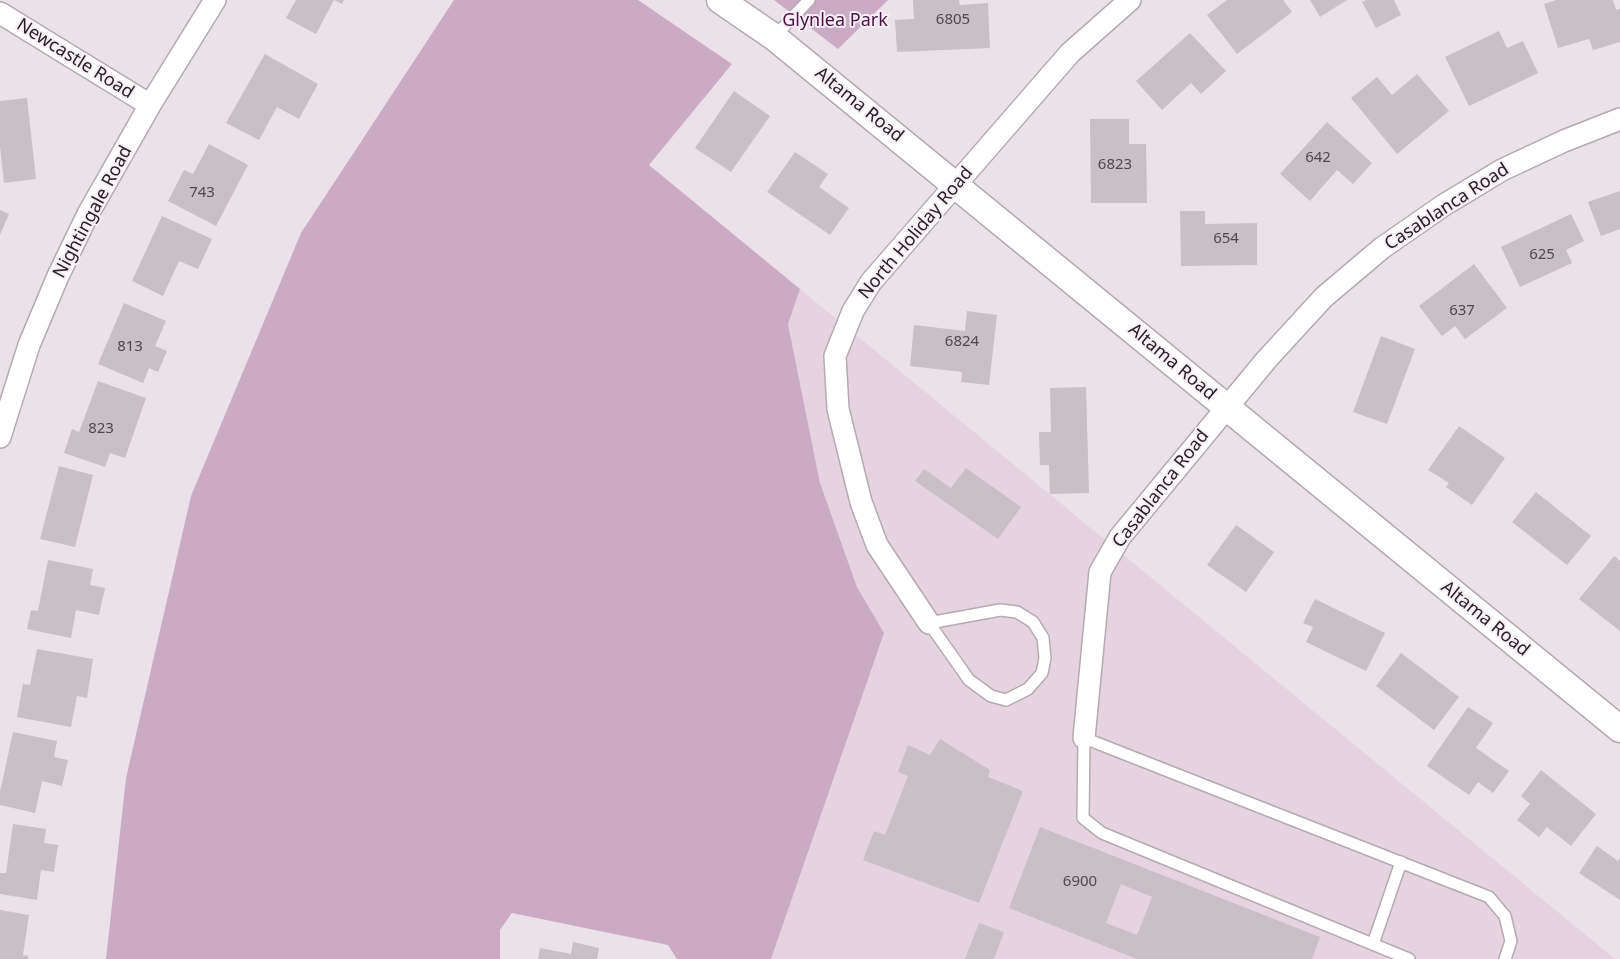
<!DOCTYPE html>
<html>
<head>
<meta charset="utf-8">
<style>
  body { margin:0 }
  canvas { display:block; background:#ebe1e8 }
</style>
</head>
<body>
<canvas width="1620" height="959"></canvas>
<script>
const c = document.querySelector('canvas').getContext('2d');
c.lineJoin = 'round';
function fillPath(path, color) { c.fillStyle = color; c.fill(path, 'evenodd'); }
const shape = rows => new Path2D(rows.map(r => 'M' + r).join(''));
function trace(path, color, width, dash) { c.strokeStyle = color; c.lineWidth = width; c.lineCap = dash ? 'butt' : 'round'; c.setLineDash(dash || []); c.stroke(path); }
function write(font, color, halo, rows, align = 'center') {
  c.font = font + ' "Noto Sans",sans-serif'; c.lineWidth = 4; c.setLineDash([]); c.textBaseline = 'middle'; c.strokeStyle = halo; c.fillStyle = color; for (const [text, x, y, turn = 0] of rows) {
    c.save(); c.translate(x, y); c.rotate((+turn || 0) * Math.PI / 180); c.textAlign = isNaN(turn) ? turn : align; if (halo) c.strokeText(text, 0, 0); c.fillText(text, 0, 0); c.restore();
  }
}
fillPath(shape([
  [800,289,1615,959,771,959,884,633,857,587,820,483,788,324]
]), '#e5d4e0');
fillPath(shape([
  [454,0,638,0,732,64,649,165,800,289,788,324,820,483,857,587,884,633,771,959,677,959,668,945,512,913,500,930,500,959,106,959,126,778,191,496,301,233],
  [774,0,888,0,838,49]
]), '#cbabc3');
fillPath(shape([
  [296,0,344,0,342,4,334,0,316,34,286,18],
  [913,0,959,0,960,5,988,3,990,48,897,52,895,20,914,19],
  [1227,0,1283,0,1292,12,1237,54,1207,15],
  [1310,0,1347,0,1320,17],
  [1366,0,1394,0,1401,15,1376,28,1362,2],
  [1556,0,1613,0,1616,10,1620,9,1620,42,1593,50,1589,39,1558,48,1544,4],
  [1499,31,1507,48,1523,41,1538,73,1469,106,1445,57],
  [1190,33,1226,71,1201,94,1191,83,1162,110,1136,81],
  [265,54,318,84,299,119,277,107,259,140,226,123],
  [1417,74,1449,111,1397,154,1351,98,1377,77,1392,95],
  [734,91,770,116,731,172,695,148],
  [27,98,36,179,4,183,0,146,0,101],
  [1090,119,1129,119,1129,144,1146,144,1147,203,1091,203],
  [1327,122,1372,163,1353,184,1337,170,1310,201,1280,174],
  [209,144,248,165,216,226,168,201,184,170,193,174],
  [795,152,828,174,819,187,849,208,830,235,767,192],
  [1620,191,1620,229,1601,236,1588,202],
  [0,210,9,214,0,235],
  [1180,211,1205,211,1205,224,1257,223,1257,265,1181,266],
  [1571,214,1584,241,1566,250,1572,263,1520,287,1501,247],
  [162,216,212,239,198,269,179,261,163,296,132,281],
  [1474,264,1507,308,1465,339,1455,326,1442,336,1419,306],
  [124,303,166,321,155,346,167,351,158,372,149,368,143,383,98,364],
  [967,311,997,315,989,385,961,382,962,372,910,366,914,325,965,331],
  [1381,336,1415,349,1387,424,1353,412],
  [98,381,146,398,125,458,110,453,105,467,64,453,72,429,79,432],
  [1086,387,1089,493,1050,494,1049,465,1040,465,1039,432,1051,432,1050,388],
  [1459,426,1505,458,1472,505,1446,487,1449,483,1428,470],
  [59,466,93,475,75,547,40,539],
  [966,468,1021,507,998,539,915,481,924,469,951,488],
  [1536,492,1591,536,1567,565,1512,522],
  [1236,525,1274,552,1246,592,1207,565],
  [1614,556,1620,561,1620,631,1579,599],
  [48,560,93,569,90,585,105,588,99,615,76,610,71,638,27,629,31,610,38,611],
  [1315,599,1385,633,1366,671,1306,642,1313,627,1303,623],
  [37,649,93,659,87,698,77,696,71,727,17,717,23,684,30,685],
  [1401,653,1459,697,1434,730,1376,686],
  [1468,707,1493,723,1476,748,1509,771,1493,793,1478,782,1469,795,1427,766],
  [13,732,57,741,54,757,68,760,62,786,42,781,35,813,0,805,0,792],
  [940,739,990,770,988,777,1023,791,979,903,863,860,874,831,885,835,908,776,898,772,908,745,930,755],
  [1541,770,1596,814,1571,846,1547,827,1539,837,1517,820,1530,804,1521,796],
  [13,824,46,829,44,843,58,845,54,872,41,870,37,900,0,894,0,873,6,873],
  [1040,827,1320,937,1312,959,1137,959,1009,908],
  [1121,884,1152,897,1137,935,1106,923],
  [1597,846,1618,861,1620,858,1620,900,1579,873],
  [0,910,29,915,23,955,28,956,28,959,0,959],
  [979,923,1004,932,994,959,965,959],
  [573,942,599,948,597,959,538,959,540,948,571,954]
]), '#c9bfc6');
const service = shape([
  [774,37,809,0],
  [1000,610,1017,612,1033,622,1043,638,1045,658,1042,673,1028,689,1006,700,991,696,969,680,929,623,1000,610],
  [1373,944,1401,862],
  [1409,959,1102,833,1083,818,1084,738,1489,897,1505,916,1511,941,1505,959]
]);
const minor = shape([
  [0,13,150,105],
  [0,437,29,345,58,276,88,214,150,105,215,0],
  [929,623,877,545,861,502,838,409,835,356,853,311,871,282,1070,53,1130,0],
  [1084,738,1100,572,1120,537,1267,359,1324,297,1382,248,1444,205,1502,170,1564,141,1620,119]
]);
const tertiary = shape([
  [720,0,774,37,1620,729]
]);
trace(service, '#b4abb1', 14);
trace(minor, '#b4abb1', 24);
trace(tertiary, '#b4abb1', 29);
trace(service, '#fff', 11);
trace(minor, '#fff', 21);
trace(tertiary, '#fff', 26);
write('15px', '#4f4a4d', null, [
  ["6805",953,20],
  ["642",1318,158],
  ["6823",1115,165],
  ["743",202,193],
  ["654",1226,239],
  ["625",1542,255],
  ["637",1462,311],
  ["6824",962,342],
  ["813",130,347],
  ["823",101,429],
  ["6900",1080,882]
]);
write('18px', '#4c1243', '#f8eef5', [
  ["Glynlea Park",835,21]
]);
write('18px', '#262325', '#f8eef5', [
  ["Newcastle Road",75,59,32],
  ["Altama Road",859,105,39],
  ["Casablanca Road",1447,207,-33],
  ["Nightingale Road",93,212,-62],
  ["North Holiday Road",916,233,-50],
  ["Altama Road",1172,362,40],
  ["Casablanca Road",1161,489,-52],
  ["Altama Road",1485,619,39]
]);
</script>
</body>
</html>
